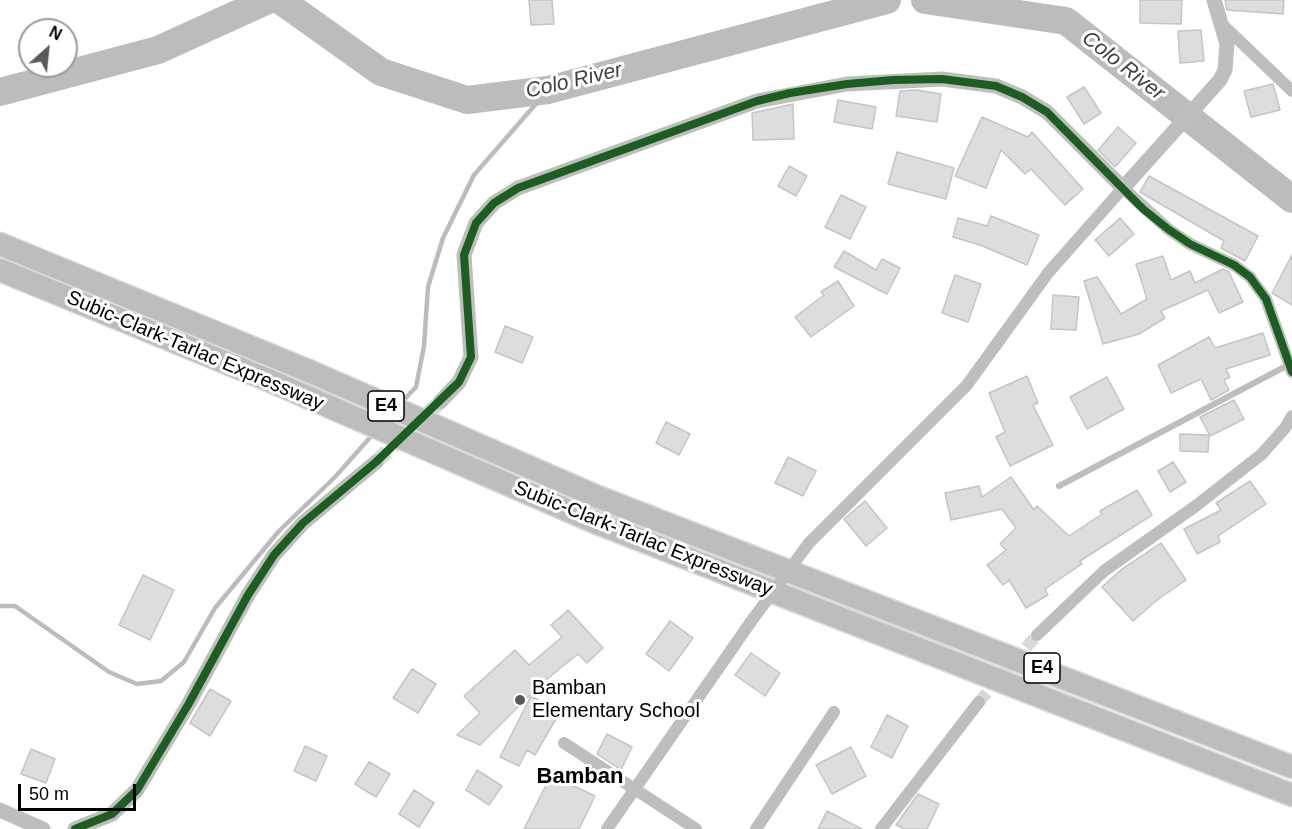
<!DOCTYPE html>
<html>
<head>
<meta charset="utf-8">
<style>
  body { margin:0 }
  #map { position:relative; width:1292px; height:829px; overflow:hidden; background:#fff; font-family:Arial,sans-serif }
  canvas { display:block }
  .north { position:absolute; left:18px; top:18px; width:60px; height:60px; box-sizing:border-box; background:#fff; border:2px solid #999; border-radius:50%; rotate:27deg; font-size:16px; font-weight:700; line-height:24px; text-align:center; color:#000 }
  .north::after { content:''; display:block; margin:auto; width:21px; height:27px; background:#595959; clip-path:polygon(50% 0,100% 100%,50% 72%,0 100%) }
  .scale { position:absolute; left:18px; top:784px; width:118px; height:27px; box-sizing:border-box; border:3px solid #000; border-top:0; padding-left:8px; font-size:18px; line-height:21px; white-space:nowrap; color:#000; -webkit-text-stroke:4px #fff; paint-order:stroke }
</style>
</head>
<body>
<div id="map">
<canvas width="1292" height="829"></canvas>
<div class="north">N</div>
<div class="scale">50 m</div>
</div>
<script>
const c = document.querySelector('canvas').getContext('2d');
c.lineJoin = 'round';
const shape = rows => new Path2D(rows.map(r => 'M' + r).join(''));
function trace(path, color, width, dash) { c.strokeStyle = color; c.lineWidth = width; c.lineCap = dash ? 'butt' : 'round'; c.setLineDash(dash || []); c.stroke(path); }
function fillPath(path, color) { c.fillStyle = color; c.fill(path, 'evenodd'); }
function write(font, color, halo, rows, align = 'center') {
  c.font = font + ' Arial,sans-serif'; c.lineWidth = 6; c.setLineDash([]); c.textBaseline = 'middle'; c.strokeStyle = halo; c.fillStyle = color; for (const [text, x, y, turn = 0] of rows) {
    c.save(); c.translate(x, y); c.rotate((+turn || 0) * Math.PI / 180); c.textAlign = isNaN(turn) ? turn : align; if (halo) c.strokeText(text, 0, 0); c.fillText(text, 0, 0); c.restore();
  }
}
trace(shape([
  [400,404,416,387,424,346,428,287,443,238,474,175,548,90],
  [0,606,15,606,109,672,137,684,161,681,184,662,215,608,279,531,335,477,374,433]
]), '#bcbcbc', 4.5);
trace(shape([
  [280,0,381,72,467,100,548,90,887,0],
  [925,0,1066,21,1292,199],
  [0,92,158,50,268,0]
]), '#bcbcbc', 28);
const building = shape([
  [529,0,552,0,554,24,531,25,529,0],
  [1140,0,1182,0,1181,24,1140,23,1140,0],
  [1225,0,1284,0,1283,14,1227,10,1225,0],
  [1201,30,1204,61,1180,63,1178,31,1201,30],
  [1273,84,1280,110,1251,117,1244,91,1273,84],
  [1084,87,1101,113,1084,124,1067,97,1084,87],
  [917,90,941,94,937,122,896,116,900,91,917,90],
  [838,100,876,107,872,129,834,122,838,100],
  [793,104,794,139,753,140,752,113,793,104],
  [982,117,1028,137,1032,132,1083,189,1065,205,1031,169,1025,174,1001,150,986,188,955,176,982,117],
  [1118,127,1136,143,1115,167,1098,150,1118,127],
  [897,152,954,168,946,199,888,184,897,152],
  [789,166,807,176,796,196,778,186,789,166],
  [1149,176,1258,236,1245,261,1221,248,1224,241,1140,192,1149,176],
  [841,195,866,207,850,239,825,227,841,195],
  [991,216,1039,235,1027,265,980,245,953,237,958,218,987,226,991,216],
  [1120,218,1134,234,1109,256,1095,240,1120,218],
  [844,251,876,270,882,259,900,268,887,294,834,267,844,251],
  [1292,255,1292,305,1272,293,1292,255],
  [1163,256,1171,280,1190,271,1195,283,1223,269,1229,272,1243,302,1219,313,1208,290,1161,311,1165,318,1139,334,1103,344,1084,281,1097,277,1121,314,1147,299,1136,264,1163,256],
  [955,275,981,284,968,322,942,313,955,275],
  [838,281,854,306,811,337,795,317,824,295,821,292,838,281],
  [1053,295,1079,297,1076,330,1051,329,1053,295],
  [505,326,533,337,522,363,495,352,505,326],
  [1263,333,1270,355,1226,369,1230,377,1224,380,1229,390,1211,400,1201,379,1171,393,1158,365,1209,337,1215,348,1263,333],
  [1027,376,1038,403,1033,405,1053,445,1010,466,996,437,1005,432,989,393,1027,376],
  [1107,377,1124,409,1087,429,1070,397,1107,377],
  [1234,400,1244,419,1210,436,1200,417,1234,400],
  [666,422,690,434,679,455,656,443,666,422],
  [1180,434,1209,435,1208,452,1180,451,1180,434],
  [788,457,816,471,803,496,775,483,788,457],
  [1173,462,1186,482,1170,492,1158,471,1173,462],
  [1011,477,1034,510,1037,506,1069,536,1102,514,1100,511,1137,490,1152,515,1080,561,1082,564,1045,589,1048,595,1026,608,1009,580,1003,585,987,565,1006,550,1000,544,1016,528,1002,509,951,520,945,493,979,486,982,497,1011,477],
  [1250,481,1266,504,1218,536,1220,542,1197,554,1184,529,1221,510,1216,503,1250,481],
  [865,501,887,528,866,546,844,519,865,501],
  [1161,543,1186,580,1157,600,1133,621,1102,587,1122,569,1161,543],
  [143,575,174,590,150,640,119,625,143,575],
  [568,610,603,648,587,663,578,654,542,683,480,745,457,735,480,713,464,696,515,650,529,665,562,637,551,625,568,610],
  [670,621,693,638,669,671,646,654,670,621],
  [751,653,780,673,765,696,735,675,751,653],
  [412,669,436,684,418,713,393,698,412,669],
  [210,689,231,701,210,736,190,723,210,689],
  [531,696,560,712,535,755,527,750,519,766,500,757,531,696],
  [887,715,908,726,892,758,871,747,887,715],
  [607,734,632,747,621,770,597,754,607,734],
  [305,746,327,756,316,781,294,771,305,746],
  [851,747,866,776,832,794,816,765,851,747],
  [31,749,55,759,46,783,21,774,31,749],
  [369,762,390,774,376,797,355,784,369,762],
  [477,770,502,786,489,805,466,790,477,770],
  [551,775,595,796,579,829,524,829,551,775],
  [414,790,434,803,419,827,399,814,414,790],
  [918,794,939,804,927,829,904,829,896,825,918,794],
  [827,811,862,829,818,829,827,811]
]);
fillPath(building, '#ddd');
trace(building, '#c5c5c5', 1.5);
trace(shape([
  [979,702,1037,635]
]), '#d9d9d9', 12, [12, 6]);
trace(shape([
  [376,462,440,402]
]), '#d9d9d9', 15, [15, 8]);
const motorway = shape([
  [0,244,309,371,598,497,1292,767],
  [0,270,268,380,592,521,1292,795]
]);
trace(motorway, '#dbdbdb', 25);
trace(shape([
  [1059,486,1290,364]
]), '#bebebe', 6);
trace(shape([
  [1223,25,1292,91],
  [809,543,967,385,1048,273,1123,188,1168,229,1190,244,1234,265,1250,277,1266,299,1292,372],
  [1037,635,1104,571,1197,505,1262,454,1285,428,1292,416],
  [564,743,696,829],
  [607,829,750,623],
  [756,829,834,712],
  [881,829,979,702]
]), '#bebebe', 12);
trace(shape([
  [440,402,459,382,471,357,464,255,476,223,494,203,518,188,757,101,847,84,942,79,996,86,1022,97,1047,112,1123,188,1220,80,1225,70,1227,44,1214,0],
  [0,810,43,829],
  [75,829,112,814,137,790,188,705,248,595,274,555,303,523,376,462]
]), '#bebebe', 15);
trace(motorway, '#bdbdbd', 22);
trace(shape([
  [750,623,809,543]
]), '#bebebe', 12);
trace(shape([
  [75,829,112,814,137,790,188,705,248,595,274,555,303,523,376,462,459,382,471,357,464,255,476,223,494,203,518,188,757,101,790,93,847,84,893,80,942,79,996,86,1022,97,1047,112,1143,209,1168,229,1190,244,1234,265,1250,277,1266,299,1292,372]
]), '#1b5e20', 8);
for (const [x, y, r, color] of [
  [520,700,6,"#595959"]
]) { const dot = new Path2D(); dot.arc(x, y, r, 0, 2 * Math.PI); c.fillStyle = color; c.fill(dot); trace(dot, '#fff', 2); }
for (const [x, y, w] of [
  [386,406,36],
  [1042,668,36]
]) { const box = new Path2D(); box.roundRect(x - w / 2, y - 15, w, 30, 4.5); c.fillStyle = '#fff'; c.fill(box); trace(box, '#000', 1.5); }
write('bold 18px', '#000', null, [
  ["E4",386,406],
  ["E4",1042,668]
]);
write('20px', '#000', '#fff', [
  ["Subic-Clark-Tarlac Expressway",195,351,23],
  ["Subic-Clark-Tarlac Expressway",643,539,22]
]);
write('20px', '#000', '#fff', [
  ["Bamban",532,688],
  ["Elementary School",532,711]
], 'left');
write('italic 21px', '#414141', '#fff', [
  ["Colo River",1123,66,38],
  ["Colo River",574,81,-13]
]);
write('bold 22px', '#000', '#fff', [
  ["Bamban",580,777]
]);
</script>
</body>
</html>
